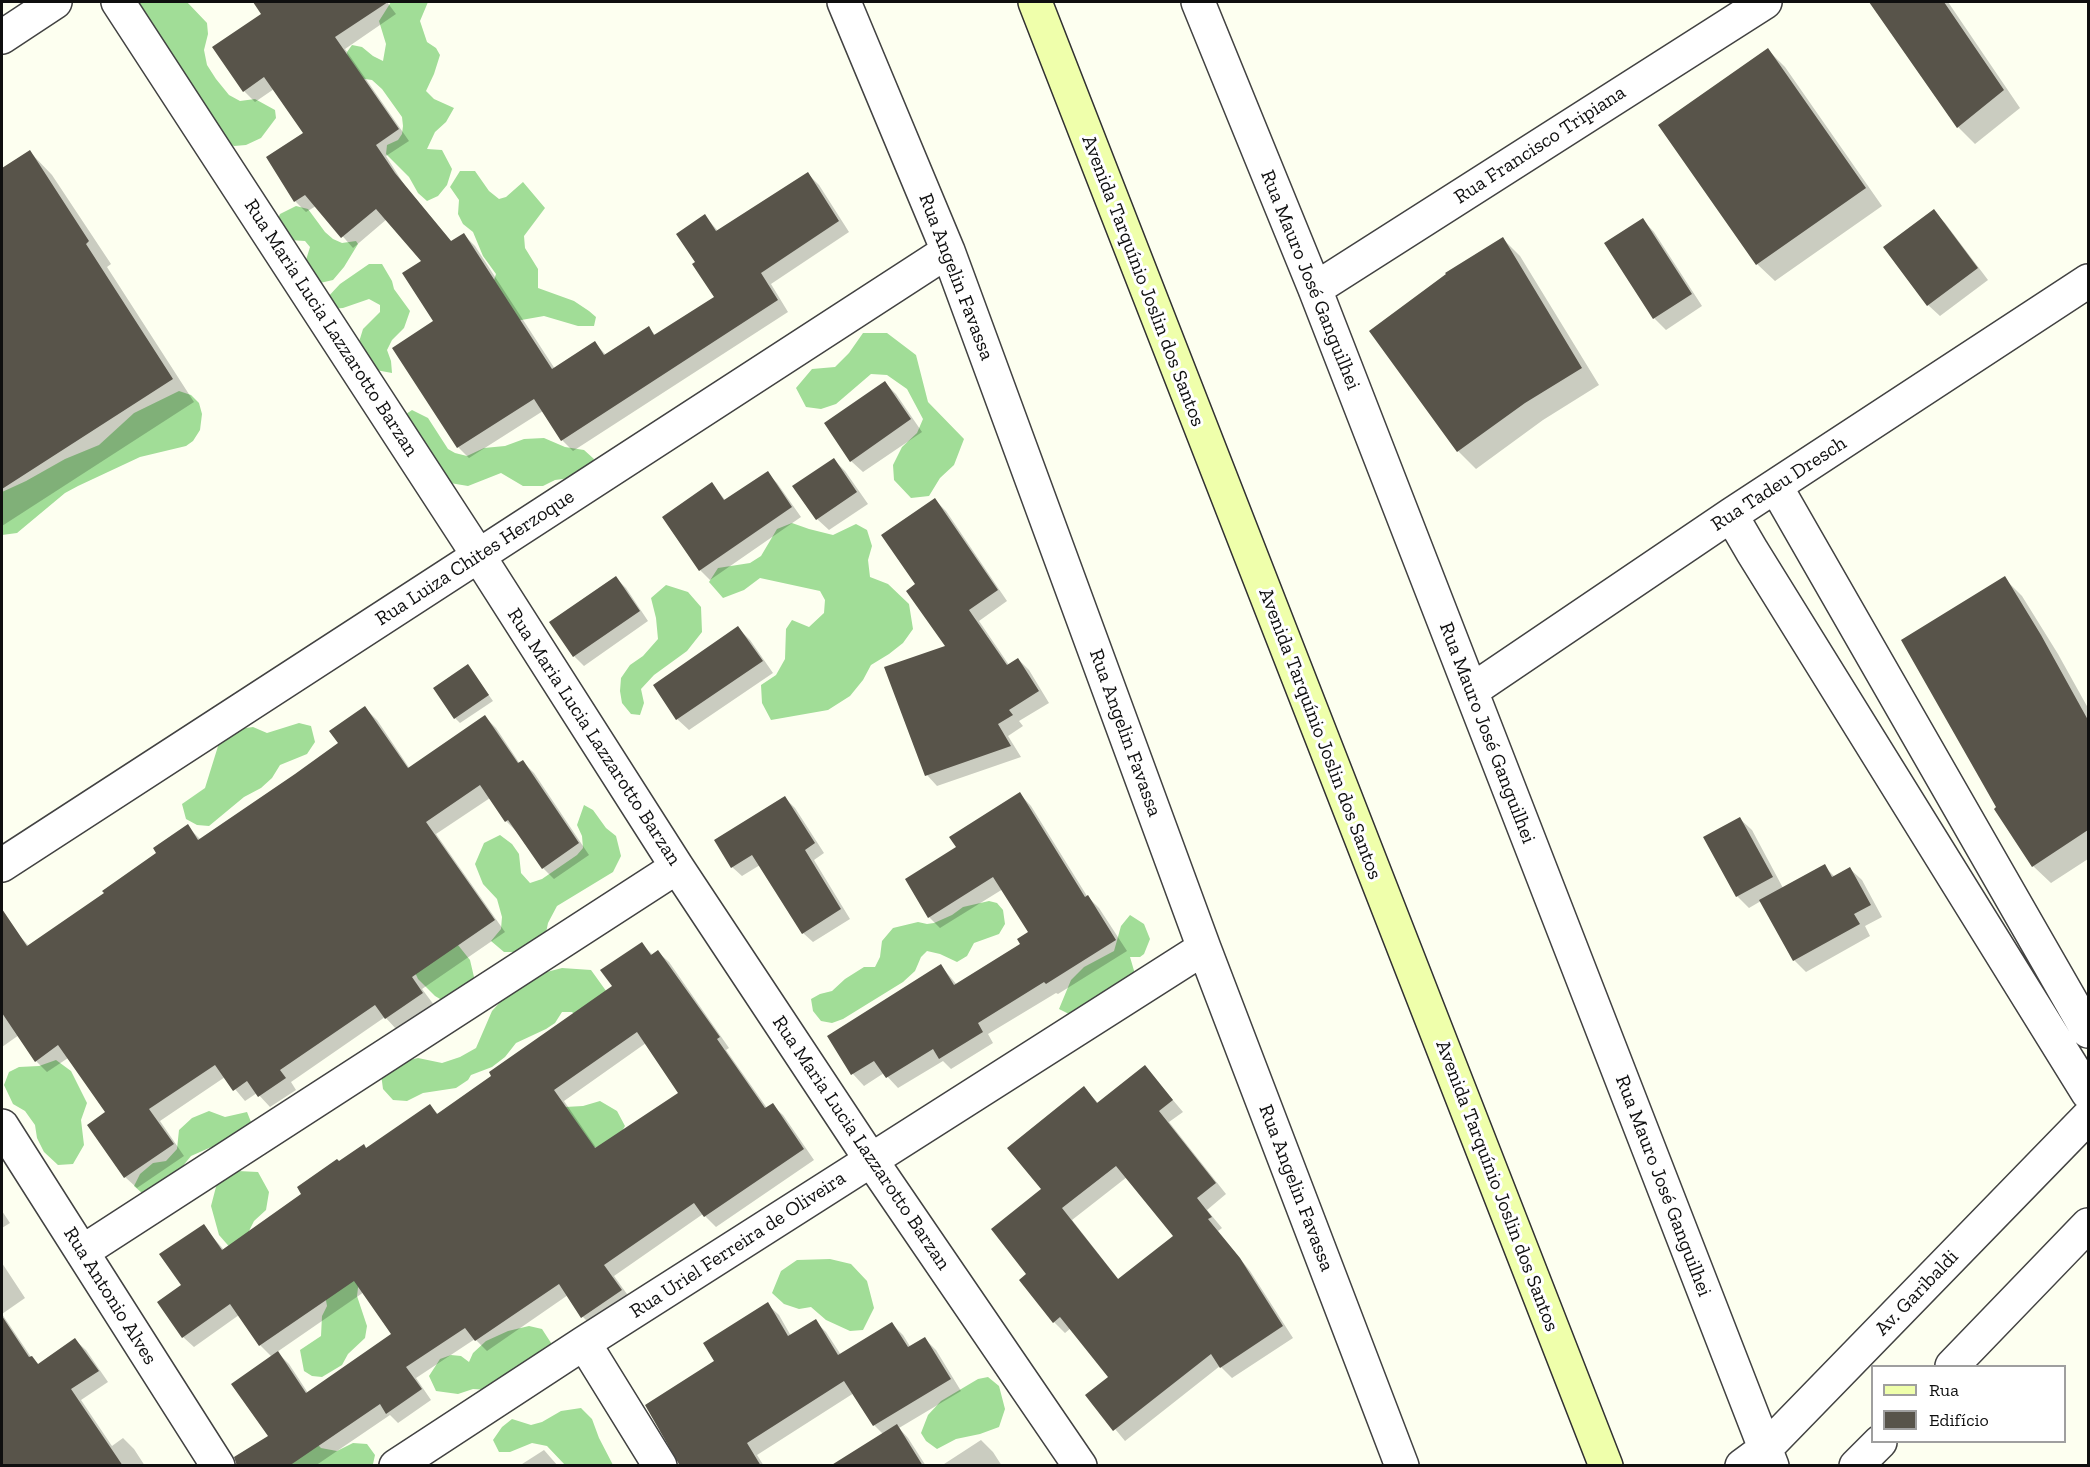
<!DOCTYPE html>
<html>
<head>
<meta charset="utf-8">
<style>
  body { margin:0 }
  #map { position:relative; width:2090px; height:1467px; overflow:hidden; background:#fdfff0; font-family:"Zilla Slab",serif }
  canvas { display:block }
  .frame { position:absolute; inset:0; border:3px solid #0f0f0f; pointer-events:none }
  .legend { position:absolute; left:1871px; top:1365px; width:195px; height:78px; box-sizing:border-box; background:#fff; border:2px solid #9f9f9f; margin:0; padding:8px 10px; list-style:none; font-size:18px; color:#0f0f0f }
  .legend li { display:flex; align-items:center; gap:12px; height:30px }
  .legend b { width:30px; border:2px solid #9f9f9f }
</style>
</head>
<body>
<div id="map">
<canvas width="2090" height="1467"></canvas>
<div class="frame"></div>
<ul class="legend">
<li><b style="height:8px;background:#efffab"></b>Rua</li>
<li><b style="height:16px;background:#58544a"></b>Edifício</li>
</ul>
</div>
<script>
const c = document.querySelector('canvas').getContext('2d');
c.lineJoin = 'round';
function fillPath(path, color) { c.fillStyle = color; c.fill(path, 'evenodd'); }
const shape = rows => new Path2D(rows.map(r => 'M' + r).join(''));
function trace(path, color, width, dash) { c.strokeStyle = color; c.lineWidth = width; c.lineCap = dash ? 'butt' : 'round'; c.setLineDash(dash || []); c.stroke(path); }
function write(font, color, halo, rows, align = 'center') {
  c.font = font + ' "Zilla Slab",serif'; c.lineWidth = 6; c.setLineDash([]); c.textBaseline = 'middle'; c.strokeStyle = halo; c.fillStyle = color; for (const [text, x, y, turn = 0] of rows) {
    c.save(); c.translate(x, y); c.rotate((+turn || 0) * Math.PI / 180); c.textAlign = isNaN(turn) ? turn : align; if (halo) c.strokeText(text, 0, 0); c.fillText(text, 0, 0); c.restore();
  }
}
fillPath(shape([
  [138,2,187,2,207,23,208,34,204,50,207,65,216,79,229,95,240,101,255,99,275,110,276,118,261,138,246,145,234,146,220,139,208,122,196,89,170,67,138,9],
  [391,2,428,2,420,21,427,42,436,48,440,55,434,74,426,91,434,99,454,108,446,122,435,132,427,149,442,150,452,169,447,185,438,196,427,201,418,193,409,177,386,154,387,145,398,140,402,134,403,126,402,117,382,89,372,80,358,78,348,64,347,52,352,45,362,47,373,56,383,61,386,44,379,21],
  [460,171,475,171,489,191,499,199,506,197,523,182,545,208,524,236,525,248,538,269,538,288,574,301,589,311,596,317,594,326,578,326,544,316,510,322,493,283,496,274,483,256,473,232,463,224,458,214,459,200,450,187],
  [296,206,308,209,325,232,333,239,342,243,356,241,358,244,344,267,333,280,320,283,309,274,306,260,310,247,305,241,289,240,275,226,280,214],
  [369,264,382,264,392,281,394,289,410,311,404,328,392,340,387,350,391,361,392,373,376,370,360,354,359,342,363,329,380,312,380,305,369,299,343,308,331,309,326,299,340,284],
  [863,333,887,333,916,355,928,402,964,439,954,465,940,478,929,496,911,498,894,480,893,465,902,447,917,433,923,419,907,389,887,375,871,374,836,404,821,409,806,407,796,388,812,369,835,367,849,353],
  [179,391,191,395,199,403,202,414,200,430,193,441,186,446,140,457,78,486,65,493,17,533,2,535,2,492,26,481,65,459,99,445,134,413],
  [412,410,428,418,448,449,455,453,467,456,484,448,505,446,524,439,544,438,565,447,584,450,594,459,588,471,570,478,555,480,543,486,523,486,501,473,468,486,444,482,403,416],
  [792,523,809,529,833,535,856,524,867,530,872,546,868,560,870,577,888,584,909,604,913,629,903,643,889,654,871,665,863,680,850,696,828,710,771,720,762,703,761,685,776,675,785,659,786,629,792,620,809,627,824,613,825,600,820,591,760,578,744,590,723,598,709,582,718,568,750,563,761,556,777,529],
  [666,585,688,592,701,607,702,632,687,651,654,675,641,689,644,703,640,715,631,714,622,703,620,691,621,678,630,665,643,656,658,639,656,618,651,598],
  [299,723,311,726,315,742,307,754,280,765,272,778,261,788,244,797,209,826,197,825,186,819,182,804,205,788,219,743,231,730,253,727,267,733],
  [584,805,593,810,606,828,616,836,621,856,613,872,557,906,548,923,544,943,520,952,504,952,491,941,501,929,502,917,497,899,483,884,475,864,484,843,500,835,512,844,519,854,521,873,530,883,542,879,577,855,583,848,582,836,577,825],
  [989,901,997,903,1003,910,1005,924,999,934,974,943,967,956,957,962,940,954,927,951,921,957,915,971,903,982,843,1019,832,1023,821,1021,813,1011,811,999,820,994,832,991,845,979,864,967,875,967,880,957,882,941,893,928,918,922,927,924,934,923,952,915,963,907],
  [1130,915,1144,924,1150,939,1144,954,1140,957,1130,957,1135,974,1071,1015,1059,1009,1071,980,1084,967,1114,951,1121,926],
  [458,945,470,960,474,977,471,992,447,1003,435,996,418,979,412,966],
  [562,968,591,970,609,995,585,1025,572,1012,562,1012,555,1023,546,1029,516,1043,505,1057,492,1067,471,1075,468,1080,456,1088,423,1093,407,1101,393,1100,383,1089,381,1074,393,1064,418,1058,442,1063,460,1057,476,1048,492,1011,514,987,539,974],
  [56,1060,71,1071,87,1103,81,1120,84,1145,73,1164,58,1165,44,1152,37,1138,35,1125,25,1111,13,1104,4,1085,9,1072,19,1067,39,1066],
  [600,1101,617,1111,625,1126,614,1145,600,1146,583,1151,565,1107,583,1106],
  [209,1111,225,1117,247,1112,251,1122,241,1138,232,1143,209,1148,191,1156,169,1183,156,1193,142,1193,134,1186,140,1174,153,1163,166,1161,177,1149,179,1130,192,1118],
  [238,1171,258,1172,269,1192,266,1210,254,1221,249,1231,252,1248,233,1251,219,1235,211,1206,217,1183],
  [333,1252,360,1284,358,1288,357,1296,367,1326,365,1338,348,1354,342,1365,322,1377,312,1376,304,1371,300,1350,321,1336,322,1316,327,1306,324,1289],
  [830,1259,851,1264,867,1281,874,1308,863,1330,850,1331,826,1320,811,1307,799,1309,784,1304,772,1293,781,1271,797,1260],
  [529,1326,542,1329,553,1346,490,1390,473,1389,458,1394,436,1391,429,1376,440,1359,451,1355,461,1356,469,1362,473,1353,486,1341,508,1331],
  [988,1377,999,1386,1005,1409,999,1427,980,1434,956,1439,937,1449,926,1441,921,1433,928,1415,941,1401,978,1379],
  [581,1408,592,1419,599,1438,613,1465,565,1465,547,1446,532,1443,510,1452,499,1452,493,1440,502,1427,512,1419,531,1425,542,1422,561,1411],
  [306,1432,321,1448,337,1451,353,1443,367,1444,375,1455,373,1464,371,1466,289,1465]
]), '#a1dd97');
fillPath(shape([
  [254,2,387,2,396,14,345,49,409,141,386,156,405,186,452,242,464,235,475,246,555,369,595,343,606,355,649,328,656,336,716,298,705,216,718,231,808,174,819,185,849,232,771,284,788,312,573,451,562,440,543,411,469,458,458,447,423,261,387,219,353,248,316,206,306,212,295,201,305,133,274,89,255,102,244,91,263,14],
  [1871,2,1948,2,2020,108,1975,144,1958,127],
  [1768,50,1785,67,1882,206,1775,281,1757,264],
  [30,152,52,175,111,264,107,267,194,402,2,526,2,170],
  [1933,211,1945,223,1988,280,1940,316,1928,305],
  [1643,220,1654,232,1702,306,1666,330,1654,318,1606,244],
  [1503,239,1520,256,1599,385,1543,420,1476,469,1458,451,1371,331],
  [885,383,896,394,922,432,863,472,851,461],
  [834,460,845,471,868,504,829,530,817,519],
  [767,473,777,483,801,517,710,580,700,570,664,518,712,484,726,501],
  [935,500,946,511,1007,601,979,621,1009,665,1018,659,1029,670,1049,703,1019,721,1023,726,1008,736,1021,757,937,786,927,775,947,646,918,585],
  [616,578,626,588,648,621,584,666,574,656,551,623],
  [2004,578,2022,596,2058,654,2088,708,2088,859,2051,883,2033,866],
  [738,628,750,640,773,673,689,730,677,719],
  [468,666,493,701,460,723,455,718],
  [365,708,377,720,410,769,485,717,496,728,520,764,523,762,534,773,589,855,554,879,543,868,517,832,506,821,490,798,436,834,505,932,422,989,434,1005,397,1030,385,1017,291,1082,296,1090,270,1107,257,1093,245,1101,225,1077,160,1121,184,1156,137,1188,125,1177,108,1112,68,1058,47,1072,36,1061,19,1035,2,1047,2,937,13,929,29,946,106,894,158,854,187,826,201,840,340,744],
  [1020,794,1031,806,1087,896,1099,908,1127,951,1058,994,1056,993,988,1034,993,1043,951,1069,943,1061,898,1088,884,1073,864,1086,853,1074,829,1037,941,966,957,985,1022,945,1030,933,1003,889,940,928,929,917,958,848],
  [785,798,795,808,824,853,814,860,850,919,813,942,803,933,760,865,742,876,732,867],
  [1740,819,1752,830,1783,888,1824,866,1835,877,1850,869,1862,880,1882,917,1865,926,1870,936,1806,972,1794,960,1761,901,1749,908,1737,896],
  [641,944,653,955,658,952,669,962,729,1048,726,1050,767,1108,772,1105,783,1115,814,1160,716,1227,703,1214,614,1276,632,1301,593,1327,583,1317,568,1295,487,1351,475,1339,416,1378,431,1400,398,1423,390,1415,315,1466,265,1466,270,1436,272,1357,260,1345,239,1315,194,1347,183,1337,184,1285,203,1226,224,1250,303,1194,339,1163,367,1149,430,1106,439,1115,614,987],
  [646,1043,680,1093,597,1149,564,1101],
  [364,1292,393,1335,308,1393,289,1364,277,1352],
  [1145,1067,1183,1112,1169,1122,1226,1194,1207,1210,1222,1228,1218,1231,1250,1271,1293,1338,1232,1378,1220,1366,1125,1441,1087,1395,1110,1377,1071,1328,1065,1333,1054,1322,1028,1274,1043,1190,1084,1088,1099,1104],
  [1127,1177,1175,1237,1119,1280,1072,1220],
  [2,1211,10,1223,2,1228],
  [2,1263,25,1298,2,1314,31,1357,39,1365,75,1340,86,1350,108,1382,81,1400,112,1446,123,1438,134,1449,145,1466,2,1466],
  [767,1304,779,1315,791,1336,815,1321,826,1332,841,1355,892,1324,903,1335,911,1348,925,1339,936,1350,961,1391,899,1428,908,1438,926,1466,866,1466,883,1434,874,1425,854,1393,757,1455,764,1466,682,1466,717,1362],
  [981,1440,993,1452,1002,1466,941,1466],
  [544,1450,558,1466,519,1466]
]), '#0003');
fillPath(shape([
  [253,2,388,2,335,37,399,129,376,145,395,173,451,241,464,233,552,369,595,341,604,355,649,326,654,335,714,297,692,264,695,262,676,234,705,214,716,231,808,172,839,221,761,273,778,300,561,441,534,399,457,448,392,348,433,321,402,273,421,261,376,209,341,238,305,195,294,202,266,157,303,133,264,77,243,92,212,47,261,14],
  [1869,2,1944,2,2004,90,1957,128],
  [1768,48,1866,188,1756,265,1658,125],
  [30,150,89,241,86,244,173,379,2,489,2,168],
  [1934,209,1978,268,1927,306,1883,247],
  [1643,218,1692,294,1653,319,1604,243],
  [1503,237,1582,368,1525,403,1457,452,1369,331,1446,274,1445,273],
  [885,381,911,419,850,462,824,423],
  [834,458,857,492,816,520,792,486],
  [768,471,792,507,699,571,662,517,712,482,724,500],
  [935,498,998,590,969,610,1007,665,1018,658,1039,691,1009,710,1013,715,998,724,1011,746,925,776,884,667,945,646,906,591,915,584,881,535],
  [616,576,640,611,573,657,549,622],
  [2005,576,2041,635,2088,720,2088,830,2032,867,1994,809,1996,807,1901,640],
  [738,626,763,661,676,720,653,685],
  [468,664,489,695,454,719,433,688],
  [365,706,408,768,485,715,518,763,523,760,579,843,542,869,508,820,505,822,480,785,426,822,495,920,412,977,423,993,385,1019,375,1005,280,1070,286,1078,258,1097,247,1081,233,1091,215,1065,149,1109,174,1144,124,1178,87,1125,105,1112,58,1045,35,1062,2,1013,2,909,27,946,104,893,102,891,156,853,153,848,188,824,198,840,295,774,338,743,329,731],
  [1020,792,1085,897,1088,895,1116,940,1046,984,1044,982,978,1023,983,1032,939,1059,933,1049,886,1078,874,1061,851,1075,827,1036,941,964,954,985,1020,944,1017,939,1028,932,993,877,928,918,905,879,956,847,949,837],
  [785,796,815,843,805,850,841,909,802,934,752,855,731,868,714,840],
  [1740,817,1773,877,1736,897,1703,837],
  [1825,864,1832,877,1850,867,1871,905,1854,914,1860,924,1793,961,1759,900],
  [642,942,651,955,658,950,720,1037,717,1039,765,1108,773,1103,804,1149,704,1217,694,1203,604,1265,622,1290,581,1318,559,1284,475,1341,465,1328,406,1367,422,1389,386,1414,380,1404,289,1466,237,1466,234,1457,268,1436,231,1384,278,1351,306,1393,391,1334,354,1281,259,1346,230,1304,182,1338,157,1302,181,1285,159,1254,204,1224,222,1250,301,1194,297,1187,337,1159,339,1161,364,1144,366,1148,430,1104,437,1114,491,1076,489,1072,612,986,600,970],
  [637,1032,678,1093,595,1148,554,1090],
  [1145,1065,1173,1100,1159,1111,1216,1183,1197,1198,1212,1217,1208,1219,1240,1258,1283,1326,1220,1368,1211,1354,1113,1431,1085,1395,1108,1377,1060,1317,1053,1323,1019,1280,1026,1274,991,1229,1041,1189,1007,1148,1084,1086,1097,1103],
  [1116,1166,1173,1236,1118,1279,1062,1208],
  [768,1302,788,1336,816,1319,838,1355,892,1322,908,1347,925,1337,951,1379,873,1426,844,1381,747,1443,761,1466,680,1466,645,1405,714,1361,703,1343],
  [2,1316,29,1357,32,1356,38,1364,75,1338,99,1371,71,1389,123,1466,2,1466],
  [897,1424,923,1466,830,1466]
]), '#58544a');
const street = shape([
  [118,2,478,555,677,867,871,1160,1080,1466],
  [844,2,948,251,1204,948,1402,1466],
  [1198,2,1315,289,1772,1466],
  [2,37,55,2],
  [1315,289,1765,2],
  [1776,487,2088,1031],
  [1731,515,1752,551,2088,1093],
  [1471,691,1731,515,2088,281],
  [2,865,948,251],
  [2,1126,218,1466],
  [82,1252,677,867],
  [584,1343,660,1466],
  [1952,1366,2088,1225],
  [396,1466,584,1343,1204,948],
  [1742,1466,1765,1449,2088,1117],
  [1856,1466,1880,1442]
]);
const secondary = shape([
  [1035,2,1606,1466]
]);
trace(street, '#424242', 36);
trace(secondary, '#313131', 36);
trace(street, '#fff', 33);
trace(secondary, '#efffab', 33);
write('20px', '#0f0f0f', '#fff', [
  ["Rua Francisco Tripiana",1540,145,-33],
  ["Rua Angelin Favassa",956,277,69],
  ["Rua Mauro José Ganguilhei",1310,280,68],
  ["Avenida Tarquínio Joslin dos Santos",1143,281,69],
  ["Rua Maria Lucia Lazzarotto Barzan",331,328,57],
  ["Rua Tadeu Dresch",1779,484,-33],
  ["Rua Luiza Chites Herzoque",475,558,-33],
  ["Rua Angelin Favassa",1125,733,70],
  ["Rua Mauro José Ganguilhei",1487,733,69],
  ["Avenida Tarquínio Joslin dos Santos",1320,734,69],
  ["Rua Maria Lucia Lazzarotto Barzan",594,737,57],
  ["Rua Maria Lucia Lazzarotto Barzan",861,1143,56],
  ["Avenida Tarquínio Joslin dos Santos",1497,1186,69],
  ["Rua Mauro José Ganguilhei",1663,1186,69],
  ["Rua Angelin Favassa",1296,1188,69],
  ["Rua Uriel Ferreira de Oliveira",738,1245,-33],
  ["Av. Garibaldi",1917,1293,-46],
  ["Rua Antonio Alves",110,1296,58]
]);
</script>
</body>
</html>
